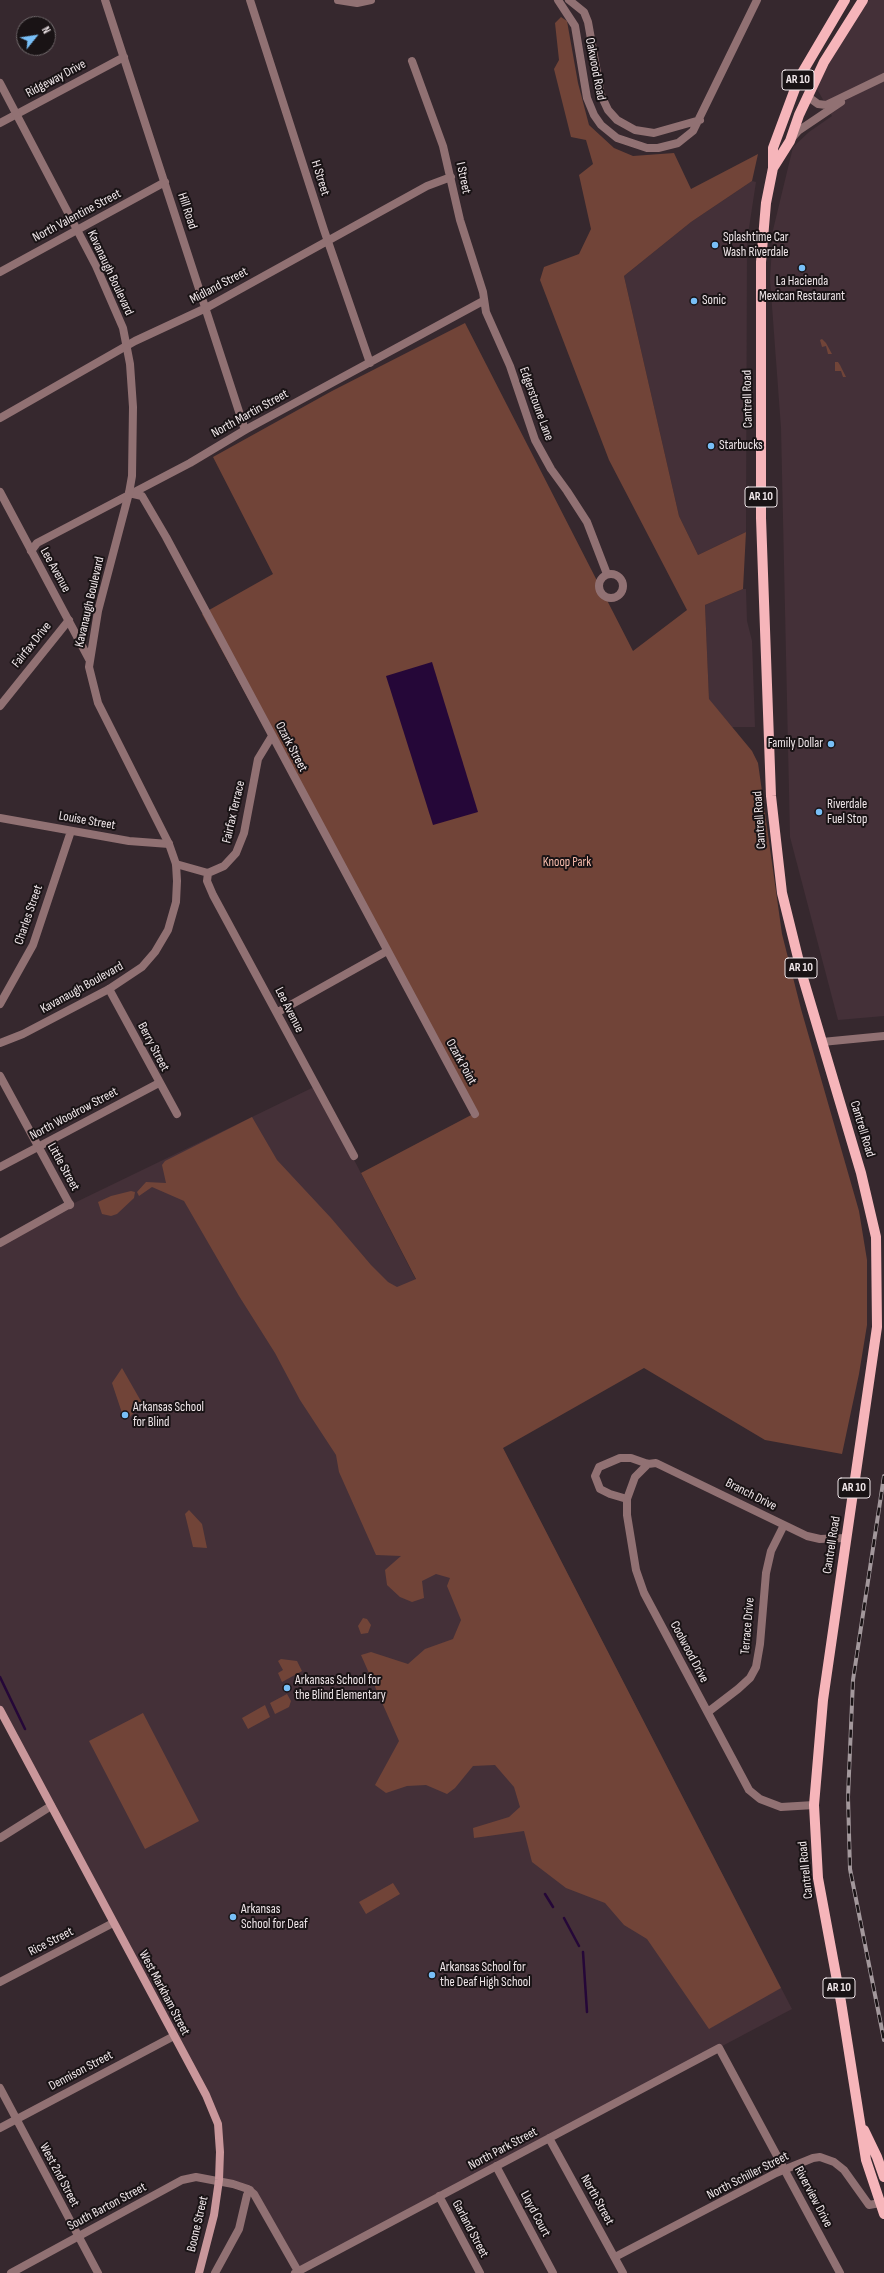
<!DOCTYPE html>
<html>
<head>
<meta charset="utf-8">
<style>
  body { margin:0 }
  #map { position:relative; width:884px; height:2273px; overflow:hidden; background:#36282e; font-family:"Sofia Sans Condensed",sans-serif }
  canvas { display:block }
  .north { position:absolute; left:16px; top:16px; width:40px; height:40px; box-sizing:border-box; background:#191315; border:1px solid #6f686a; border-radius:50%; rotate:60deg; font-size:11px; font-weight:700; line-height:16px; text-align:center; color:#f0e7ea }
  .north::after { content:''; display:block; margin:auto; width:14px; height:18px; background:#78bff7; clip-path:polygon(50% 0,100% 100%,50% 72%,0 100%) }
</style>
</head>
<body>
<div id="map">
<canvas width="884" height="2273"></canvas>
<div class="north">N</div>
</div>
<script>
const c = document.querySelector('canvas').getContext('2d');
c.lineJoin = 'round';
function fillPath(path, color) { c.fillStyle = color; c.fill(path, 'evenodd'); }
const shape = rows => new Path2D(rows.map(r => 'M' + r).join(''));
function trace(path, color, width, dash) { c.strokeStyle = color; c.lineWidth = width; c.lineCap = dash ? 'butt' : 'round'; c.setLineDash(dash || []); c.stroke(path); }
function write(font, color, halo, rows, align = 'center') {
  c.font = font + ' "Sofia Sans Condensed",sans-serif'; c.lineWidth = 4; c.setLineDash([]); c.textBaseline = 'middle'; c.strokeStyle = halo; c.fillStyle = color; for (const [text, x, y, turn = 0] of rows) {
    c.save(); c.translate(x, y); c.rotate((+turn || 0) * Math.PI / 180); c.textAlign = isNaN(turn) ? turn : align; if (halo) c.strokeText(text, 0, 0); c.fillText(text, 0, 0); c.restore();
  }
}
fillPath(shape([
  [869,0,884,0,884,1016,838,1020,790,837,781,428,770,279,773,230,793,147,809,132,832,116,816,87,842,40],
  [752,181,756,182,747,241,746,532,698,555,679,516,624,276,691,222],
  [743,589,746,589,747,621,752,641,755,727,732,727,709,700,705,605],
  [316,1086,792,2009,298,2271,250,2190,219,2180,218,2124,0,1710,0,1245,70,1205]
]), '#443038');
fillPath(shape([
  [561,17,567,21,578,83,589,125,614,148,633,156,674,153,691,189,758,154,752,181,691,222,624,276,679,516,698,555,746,532,743,589,705,605,709,699,752,751,758,763,782,934,801,1009,859,1211,867,1260,867,1325,859,1374,842,1454,765,1440,644,1368,503,1448,781,1988,709,2029,647,1939,624,1925,605,1903,566,1888,532,1862,524,1831,474,1838,473,1828,509,1817,520,1807,514,1787,495,1765,473,1766,455,1788,447,1794,426,1785,407,1786,386,1793,375,1785,399,1741,361,1655,371,1652,408,1664,425,1649,453,1639,461,1620,447,1586,450,1578,436,1574,422,1581,424,1598,412,1602,400,1597,387,1585,385,1570,401,1556,376,1555,339,1472,336,1455,300,1400,275,1353,239,1296,184,1201,152,1187,139,1196,137,1192,146,1182,166,1183,162,1165,165,1161,252,1117,277,1160,331,1218,371,1265,388,1282,397,1287,416,1279,361,1173,475,1113,202,614,273,574,213,457,332,391,465,323,633,651,687,610,609,460,540,280,544,267,579,254,591,229,579,175,593,164,586,140,571,137,554,69,559,60,555,23],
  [822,339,826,343,832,354,828,354,826,346,822,347,820,340],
  [835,362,838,362,840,365,846,377,843,377,841,371,835,371],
  [131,1191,135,1192,134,1198,117,1214,111,1216,102,1214,98,1202,111,1196],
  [122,1368,142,1403,130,1417,124,1419,112,1383],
  [189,1510,202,1524,207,1548,193,1547,185,1514],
  [363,1618,367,1619,371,1625,368,1633,361,1634,358,1626],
  [281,1659,297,1661,302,1671,282,1682,278,1673,283,1670,278,1661],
  [287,1694,291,1701,289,1707,275,1714,270,1703],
  [265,1705,270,1717,248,1729,242,1718],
  [143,1713,199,1821,145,1849,89,1741],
  [393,1883,400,1894,366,1914,359,1902]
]), '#714438');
fillPath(shape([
  [432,662,478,812,433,825,386,676]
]), '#250738');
trace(shape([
  [0,1677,25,1729],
  [545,1894,553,1907],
  [564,1918,579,1946],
  [583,1952,587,2012]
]), '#250738', 2.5);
trace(shape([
  [105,0,245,430],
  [250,0,324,230,370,363],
  [338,0,357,3,371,0],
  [558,0,575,26,587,98,594,115,601,125,617,138,647,148,658,148,678,143,693,131,757,0],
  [569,0,584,12,588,22,601,95,608,110,617,120,635,130,654,133,700,120],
  [412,61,443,146,460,220,483,292,486,312,510,366,535,440,551,469,567,491,587,522,607,574],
  [0,123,124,57],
  [0,272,165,182],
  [0,418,135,341,206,308,427,186,451,177],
  [129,493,142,496,166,537,475,1114],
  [31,551,37,543,190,463,245,430,483,301],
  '599 586a12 12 0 1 1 24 0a12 12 0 1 1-24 0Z',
  [0,706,69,620],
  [0,818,129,841,169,844],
  [176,864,208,873,224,866,236,853,244,833,258,759,272,736],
  [208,873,207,881,213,895,354,1156],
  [109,989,177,1114],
  [0,1004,33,945,71,831],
  [278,1012,387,951],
  [0,1076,70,1205],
  [0,1167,159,1083],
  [0,1243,70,1204],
  [648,1464,635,1477,627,1499,627,1515,636,1570,644,1593,749,1790,760,1799,781,1807,814,1805],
  [627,1499,610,1494,600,1489,595,1476,599,1467,620,1458,631,1458,648,1464,656,1463,807,1536,820,1539,846,1538],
  [708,1712,738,1689,750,1678,756,1667,760,1644,766,1573,771,1551,784,1525],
  [0,1838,51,1806],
  [0,1982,113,1923],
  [0,2088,98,2273],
  [0,2128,174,2036],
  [549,2138,623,2273],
  [496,2166,553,2273],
  [439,2196,480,2273],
  [615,2257,776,2173,813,2158,820,2157,834,2162,844,2170,869,2205,880,2203],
  [11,2273,182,2180,196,2177,233,2184,248,2189,254,2194,299,2273],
  [215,2273,239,2229,247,2195,250,2190],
  [295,2273,719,2048,840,2273]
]), '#917173', 8);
trace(shape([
  [0,83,96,266,123,328,130,364,133,407,132,476,129,493,98,611,89,667,98,703,169,844,176,864,177,881,176,902,168,930,155,952,142,967,109,989,23,1034,0,1043],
  [807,96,818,104,826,105,884,77],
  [791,139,798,131,841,102],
  [0,492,89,659],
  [822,1042,884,1036]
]), '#917173', 8);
trace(shape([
  [0,1710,206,2095,218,2124,220,2152,219,2180,214,2215,199,2273]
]), '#ca979b', 8);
trace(shape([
  [845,0,799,78,773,148,773,168,766,203,761,262,761,518,771,796,782,893,803,978,861,1173,876,1237,877,1327,823,1700,814,1805,818,1878,841,2002,866,2160,884,2214],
  [773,168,790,141,799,115,824,62,863,0],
  [864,2130,877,2157,884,2177]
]), '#f6b5ba', 10);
const rail = shape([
  [884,1476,853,1680,848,1797,850,1869,884,2040]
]);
trace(rail, '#a3989c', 4);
trace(rail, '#191315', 2.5, [8]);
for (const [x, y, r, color] of [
  [715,245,4,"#78bff7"],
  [802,268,4,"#78bff7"],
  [694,301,4,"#78bff7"],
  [711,446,4,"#78bff7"],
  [831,744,4,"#78bff7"],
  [819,812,4,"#78bff7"],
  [125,1415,4,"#78bff7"],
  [287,1688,4,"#78bff7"],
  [233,1917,4,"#78bff7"],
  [432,1975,4,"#78bff7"]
]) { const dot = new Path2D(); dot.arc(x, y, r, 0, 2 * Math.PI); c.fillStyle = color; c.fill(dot); trace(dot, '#191315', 1.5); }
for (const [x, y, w] of [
  [798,80,32],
  [761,497,32],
  [801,968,32],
  [854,1488,32],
  [839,1988,32]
]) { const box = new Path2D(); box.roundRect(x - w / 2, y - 10, w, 20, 3); c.fillStyle = '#191315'; c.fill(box); trace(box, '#f0e7ea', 1); }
write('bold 12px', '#f0e7ea', null, [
  ["AR 10",798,80],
  ["AR 10",761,497],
  ["AR 10",801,968],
  ["AR 10",854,1488],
  ["AR 10",839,1988]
]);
write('13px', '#f0e7ea', '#191315', [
  ["Oakwood Road",595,69,79],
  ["Ridgeway Drive",56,79,-28],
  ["H Street",320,178,73],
  ["I Street",463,178,78],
  ["Hill Road",187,211,72],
  ["North Valentine Street",77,216,-28],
  ["Kavanaugh Boulevard",110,273,65],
  ["Midland Street",219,286,-28],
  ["Cantrell Road",748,399,-91],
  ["Edgerstoune Lane",536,404,70],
  ["North Martin Street",250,414,-29],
  ["Lee Avenue",55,570,61],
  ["Kavanaugh Boulevard",90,602,-77],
  ["Fairfax Drive",32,645,-51],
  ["Ozark Street",291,747,62],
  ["Fairfax Terrace",234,812,-77],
  ["Cantrell Road",760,820,-94],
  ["Louise Street",87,821,10],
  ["Charles Street",29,915,-71],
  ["Kavanaugh Boulevard",82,988,-29],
  ["Lee Avenue",289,1010,63],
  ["Berry Street",153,1047,62],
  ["Ozark Point",461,1062,61],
  ["North Woodrow Street",74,1114,-28],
  ["Cantrell Road",862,1129,73],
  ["Little Street",63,1167,61],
  ["Branch Drive",751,1495,27],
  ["Cantrell Road",832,1545,-81],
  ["Terrace Drive",748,1626,-85],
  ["Coolwood Drive",689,1652,62],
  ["Cantrell Road",806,1870,-96],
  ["Rice Street",51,1942,-27],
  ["West Markham Street",164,1993,62],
  ["Dennison Street",81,2071,-28],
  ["North Park Street",503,2149,-28],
  ["West 2nd Street",59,2175,62],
  ["North Schiller Street",748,2176,-27],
  ["Riverview Drive",813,2197,62],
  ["North Street",597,2200,61],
  ["South Barton Street",107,2207,-28],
  ["Lloyd Court",535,2214,62],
  ["Boone Street",198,2224,-77],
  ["Garland Street",470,2229,62]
]);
write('13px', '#f0e7ea', '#191315', [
  ["Splashtime Car",723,238],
  ["Wash Riverdale",723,253],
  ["La Hacienda",802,282,"center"],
  ["Mexican Restaurant",802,297,"center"],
  ["Sonic",702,301],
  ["Starbucks",719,446],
  ["Family Dollar",823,744,"right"],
  ["Riverdale",827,805],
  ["Fuel Stop",827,820],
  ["Arkansas School",133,1408],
  ["for Blind",133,1423],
  ["Arkansas School for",295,1681],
  ["the Blind Elementary",295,1696],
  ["Arkansas",241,1910],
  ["School for Deaf",241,1925],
  ["Arkansas School for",440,1968],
  ["the Deaf High School",440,1983]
], 'left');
write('13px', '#f7bcac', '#191315', [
  ["Knoop Park",567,863]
]);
</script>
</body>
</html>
